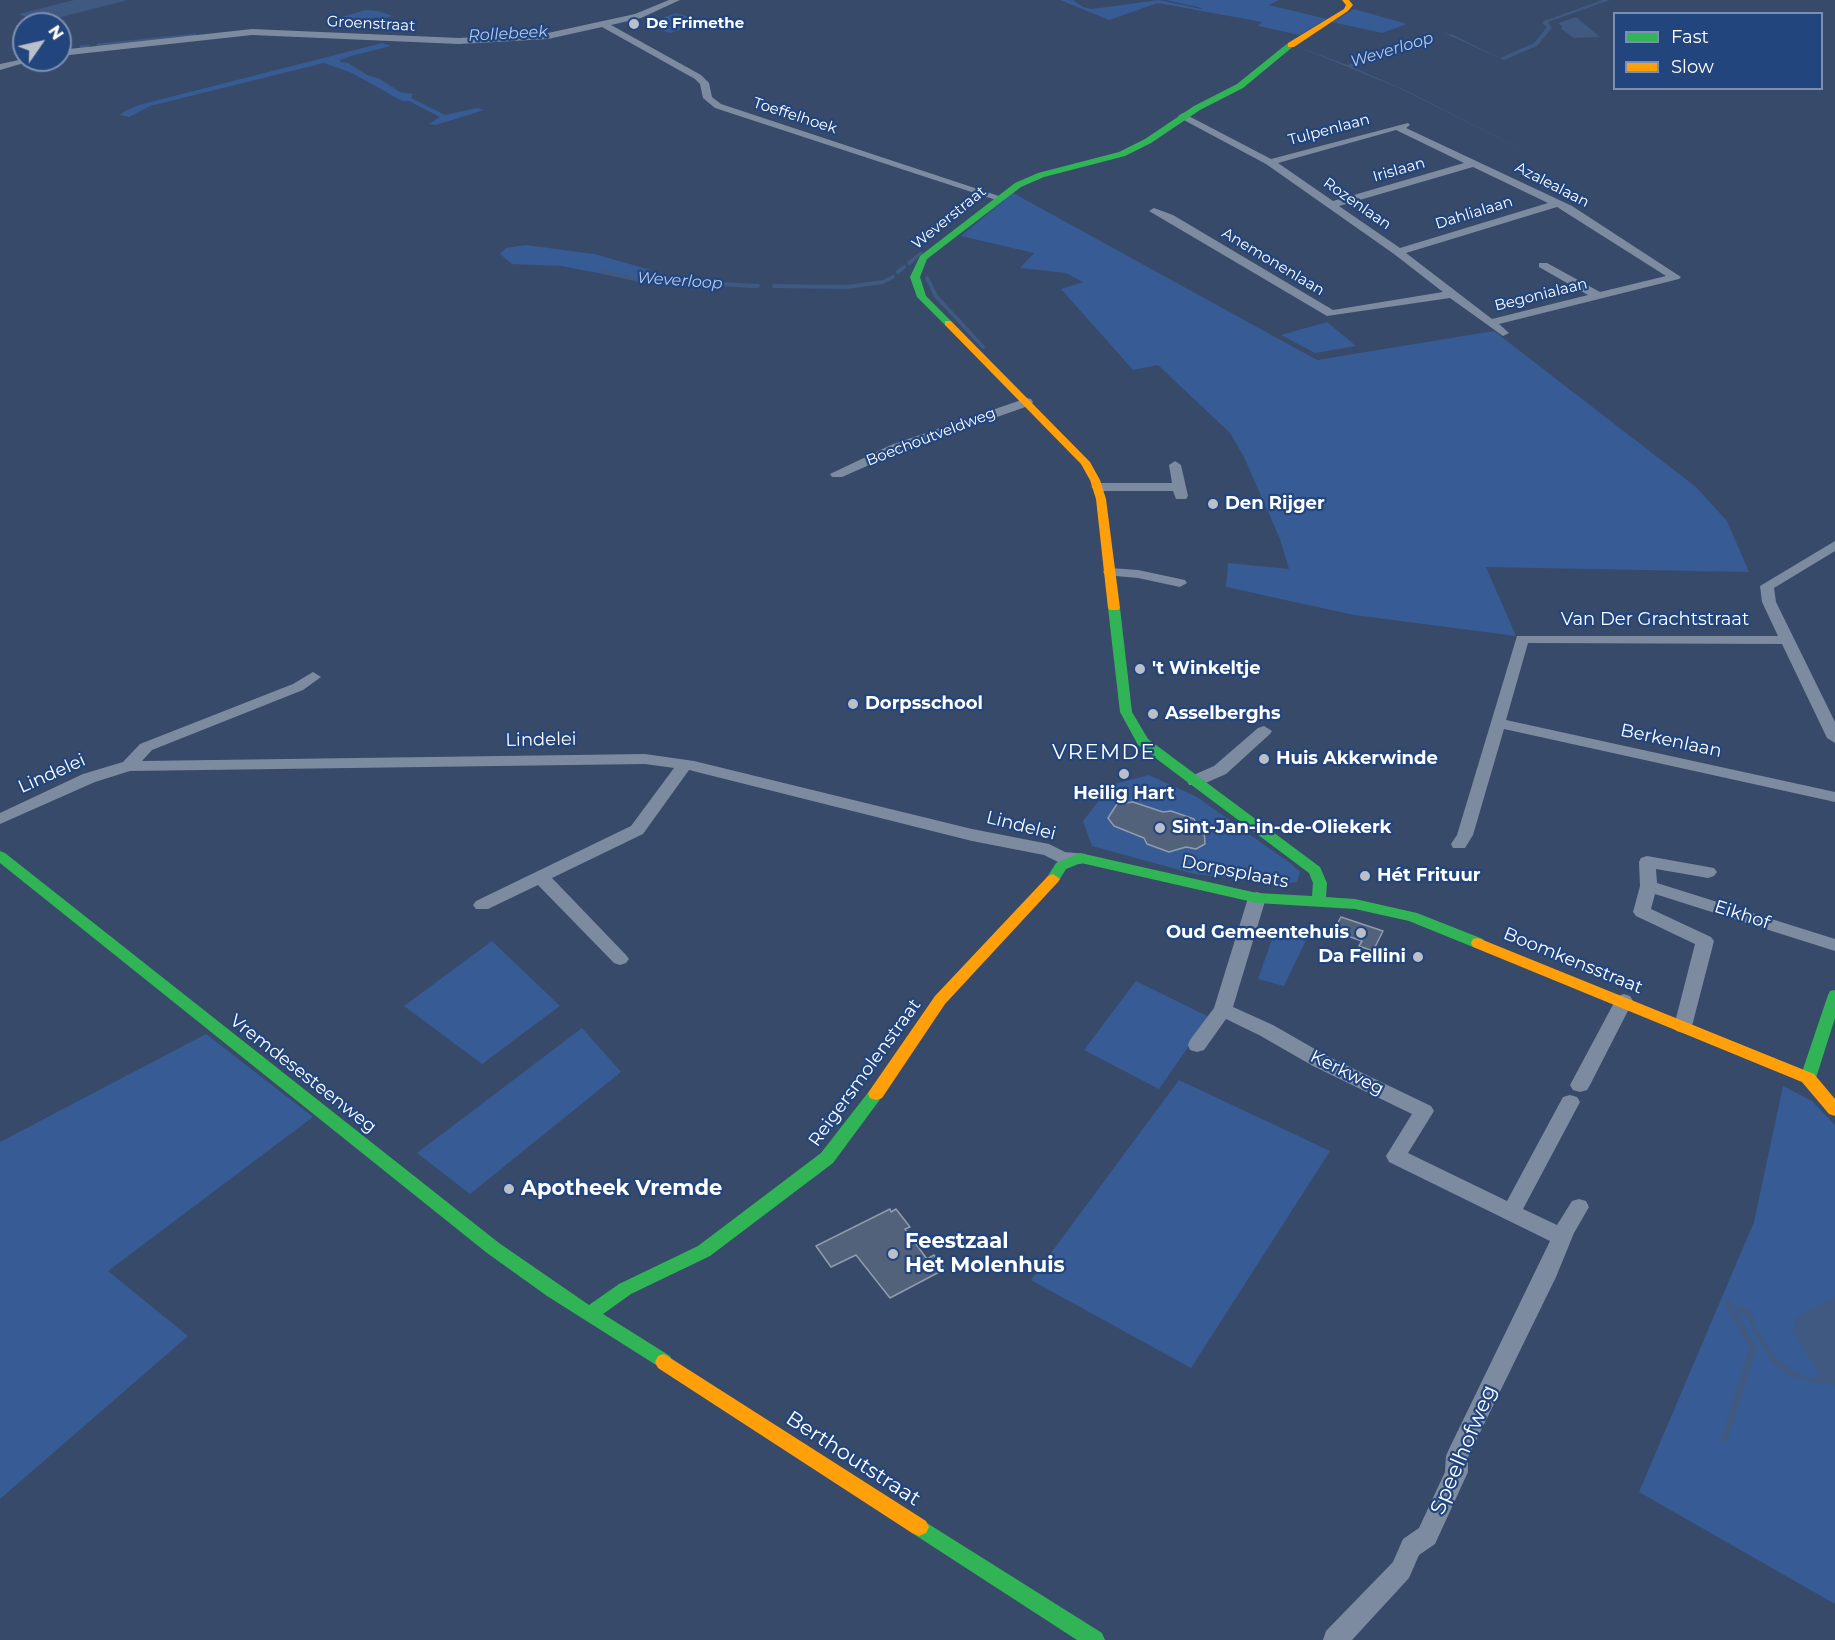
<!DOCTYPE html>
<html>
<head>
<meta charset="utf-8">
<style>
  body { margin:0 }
  #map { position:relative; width:1835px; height:1640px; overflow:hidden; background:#384a69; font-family:Montserrat,sans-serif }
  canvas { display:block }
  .legend { position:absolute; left:1613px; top:12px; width:210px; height:78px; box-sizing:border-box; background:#23457e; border:2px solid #7b8fb2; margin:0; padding:8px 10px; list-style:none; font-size:18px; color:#fff }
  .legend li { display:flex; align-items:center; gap:12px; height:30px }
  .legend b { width:30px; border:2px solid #7b8fb2 }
  .north { position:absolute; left:12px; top:12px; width:60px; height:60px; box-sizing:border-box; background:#23457e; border:2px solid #7b8fb2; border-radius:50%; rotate:56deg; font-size:16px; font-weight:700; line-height:24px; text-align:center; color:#fff }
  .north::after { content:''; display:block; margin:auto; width:21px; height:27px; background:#b9c0ca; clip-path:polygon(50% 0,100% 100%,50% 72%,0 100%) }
</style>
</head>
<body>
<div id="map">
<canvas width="1835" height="1640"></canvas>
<ul class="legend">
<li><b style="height:8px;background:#30b455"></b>Fast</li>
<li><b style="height:8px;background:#ff9f0a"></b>Slow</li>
</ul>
<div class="north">N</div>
</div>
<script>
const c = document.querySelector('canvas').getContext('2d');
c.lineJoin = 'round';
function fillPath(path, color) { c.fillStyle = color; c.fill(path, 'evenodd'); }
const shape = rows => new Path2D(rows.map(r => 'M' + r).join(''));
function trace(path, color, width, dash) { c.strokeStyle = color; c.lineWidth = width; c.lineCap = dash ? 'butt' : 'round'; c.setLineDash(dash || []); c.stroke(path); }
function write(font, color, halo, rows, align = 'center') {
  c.font = font + ' Montserrat,sans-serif'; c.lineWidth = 4.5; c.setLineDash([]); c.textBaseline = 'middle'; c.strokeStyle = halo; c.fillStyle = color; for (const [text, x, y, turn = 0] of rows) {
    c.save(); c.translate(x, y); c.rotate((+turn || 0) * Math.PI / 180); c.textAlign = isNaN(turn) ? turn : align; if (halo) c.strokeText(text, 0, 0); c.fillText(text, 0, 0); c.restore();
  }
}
fillPath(shape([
  [1060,0,1073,0,1083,7,1092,9,1159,0,1201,9,1202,8,1166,0,1279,0,1269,5,1327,19,1300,35,1258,26,1262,22,1158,3,1109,20],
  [1354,9,1407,24,1382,33,1332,22],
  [365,10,378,11,392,16,382,19,376,17,356,23,342,17],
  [676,13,697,19,707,20,670,33,660,30,665,28,659,19],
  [382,43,391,46,351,56,340,60,340,62,348,63,367,75,380,79,400,92,413,94,411,98,445,115,477,108,484,110,436,125,429,124,440,117,409,101,402,101,352,73,324,63,150,106,129,117,120,115,125,111,139,105],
  [1013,193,1317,360,1494,331,1696,487,1727,521,1749,572,1486,567,1516,636,1354,615,1226,587,1228,563,1289,569,1280,539,1244,457,1230,433,1158,365,1133,370,1061,289,1083,282,1066,273,1020,268,1034,253,961,236],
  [526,245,594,254,651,270,644,278,762,286,754,288,640,281,561,266,512,264,500,254,506,248],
  [1327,322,1356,346,1315,353,1281,335],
  [1149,775,1197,797,1290,863,1300,872,1297,882,1283,884,1194,874,1092,846,1083,821,1111,785],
  [1276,928,1307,938,1284,986,1258,979],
  [492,941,560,1006,482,1064,404,1006],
  [1136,981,1209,1017,1159,1089,1084,1050],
  [582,1028,621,1072,470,1194,417,1153],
  [206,1034,313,1117,108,1271,188,1336,0,1499,0,1142],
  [1179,1080,1330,1151,1191,1368,1031,1280],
  [1783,1086,1812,1101,1835,1125,1835,1604,1639,1492,1754,1222]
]), '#375b94');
fillPath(shape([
  [74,0,128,0,38,23,19,14],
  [1602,0,1610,0,1548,22,1552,28,1537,46,1504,60,1444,33,1453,35,1500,58,1534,43,1547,27,1542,23,1544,21],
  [1576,17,1600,37,1574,38,1561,29,1562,26,1558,23],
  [1296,46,1347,65,1392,52,1395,53,1352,67,1405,90,1544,161,1399,88],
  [1835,1296,1835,1386,1829,1383,1818,1384,1790,1376,1773,1364,1757,1339,1747,1316,1737,1312,1741,1305,1753,1313,1756,1327,1777,1359,1806,1378,1813,1378,1820,1375,1793,1333,1797,1317]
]), '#3f5981');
trace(shape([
  [98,45,195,35],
  [81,47,88,46],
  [911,261,921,253]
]), '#3f5981', 3);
trace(shape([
  [909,263,913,260],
  [603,272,639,280,758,286],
  [898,272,904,267],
  [927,278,936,296,983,347],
  [774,286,846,287,883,282,893,277]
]), '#3f5981', 4);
trace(shape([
  [1725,1438,1753,1348,1728,1303]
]), '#3f5981', 7);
const building = shape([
  [1133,802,1163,812,1171,811,1194,819,1197,825,1204,829,1205,844,1196,849,1186,847,1169,852,1147,844,1144,838,1114,826,1108,818,1117,804,1133,802],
  [1341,917,1383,931,1373,951,1359,946,1362,941,1333,931,1341,917],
  [890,1209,891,1212,896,1209,910,1227,905,1229,927,1259,934,1255,945,1269,890,1298,856,1255,831,1267,816,1246,890,1209]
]);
fillPath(building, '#53627b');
trace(building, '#919bae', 1.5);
fillPath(shape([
  [669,0,680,0,641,18,611,25,701,75,709,83,712,97,721,104,1005,198,996,200,715,108,703,98,700,84,695,79,602,27,548,39,459,44,252,35,60,56,60,50,252,29,459,38,548,33,635,14,669,0],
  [24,59,34,60,0,70,0,64,24,59],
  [1183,113,1271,159,1408,123,1410,125,1406,128,1572,206,1681,277,1679,279,1499,324,1509,333,1503,336,1450,298,1327,316,1149,211,1154,208,1173,215,1333,310,1443,292,1394,254,1266,164,1180,118,1178,116,1183,113],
  [1396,130,1464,163,1333,201,1278,163,1396,130],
  [1473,167,1548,203,1400,248,1339,206,1473,167],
  [1557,207,1666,276,1600,292,1547,263,1539,263,1539,267,1588,295,1492,319,1406,253,1557,207],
  [1027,398,1031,399,1033,402,1031,405,901,451,842,477,832,477,830,474,891,445,1027,398],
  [1175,461,1181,465,1188,496,1186,499,1176,499,1173,491,1098,491,1091,487,1098,483,1172,483,1169,465,1175,461],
  [1835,541,1835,551,1774,588,1776,602,1835,722,1835,743,1827,738,1782,644,1528,643,1506,720,1835,792,1835,802,1504,729,1473,835,1465,848,1453,848,1451,844,1457,835,1517,636,1778,636,1762,602,1760,586,1835,541],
  [1110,568,1138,570,1185,580,1187,583,1180,587,1138,578,1105,575,1103,572,1105,569,1110,568],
  [313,672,321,677,303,690,152,750,142,761,645,754,694,761,972,829,1049,844,1065,852,1086,854,1088,858,1086,862,1080,864,1062,864,1044,855,972,841,689,770,643,834,552,878,626,955,629,959,626,963,620,965,614,963,538,885,488,909,476,909,473,905,476,901,631,826,674,768,645,764,130,771,95,782,0,824,0,813,83,774,123,762,140,744,293,684,313,672],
  [1264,726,1272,731,1270,734,1226,774,1201,785,1189,785,1187,781,1189,777,1214,766,1258,728,1264,726],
  [1647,856,1714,868,1717,872,1714,876,1708,878,1656,869,1657,883,1835,939,1835,951,1655,894,1651,909,1711,937,1714,941,1692,1026,1690,1031,1683,1033,1676,1031,1674,1026,1695,944,1636,916,1633,912,1640,886,1639,862,1641,858,1647,856],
  [1257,892,1263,894,1266,898,1233,1007,1273,1025,1327,1056,1431,1106,1434,1111,1408,1153,1507,1201,1563,1097,1570,1095,1577,1097,1580,1102,1523,1209,1557,1225,1572,1201,1579,1199,1586,1201,1589,1207,1574,1233,1556,1277,1468,1457,1468,1472,1435,1544,1419,1555,1409,1578,1352,1640,1323,1640,1326,1631,1393,1562,1403,1539,1419,1528,1445,1472,1446,1456,1449,1449,1550,1241,1389,1162,1386,1156,1412,1114,1313,1066,1259,1035,1226,1019,1204,1050,1197,1052,1190,1050,1188,1045,1190,1040,1214,1008,1248,898,1251,894,1257,892],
  [1624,994,1630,996,1633,1001,1590,1085,1587,1090,1580,1092,1573,1090,1570,1085,1615,1001,1618,996,1624,994]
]), '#7d8ba0');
fillPath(shape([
  [1288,43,1295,45,1243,88,1200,110,1151,143,1125,156,1044,177,1021,187,927,259,920,277,926,296,951,321,951,325,945,325,917,297,910,277,920,256,1015,183,1038,173,1119,152,1145,139,1194,106,1237,84,1288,43],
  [1114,604,1120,608,1132,712,1148,739,1320,867,1327,883,1326,897,1355,899,1417,913,1483,939,1485,943,1483,947,1473,947,1409,921,1355,909,1257,903,1081,863,1066,869,1058,882,1048,882,1046,879,1056,863,1080,853,1257,893,1312,896,1313,883,1309,873,1138,745,1120,712,1108,608,1114,604],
  [0,851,5,853,499,1243,589,1305,619,1284,698,1246,821,1153,870,1090,876,1088,882,1090,884,1094,833,1163,710,1256,631,1294,603,1314,670,1356,673,1362,670,1368,664,1370,547,1296,487,1253,0,863,0,851],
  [1835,990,1835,1018,1816,1078,1814,1082,1808,1084,1802,1082,1800,1078,1828,995,1830,991,1835,990],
  [919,1518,1102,1633,1105,1640,1077,1640,912,1533,909,1527,912,1521,919,1518]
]), '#30b455');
fillPath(shape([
  [1342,0,1349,0,1353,5,1348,11,1294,47,1288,47,1288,43,1344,9,1346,5,1342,0],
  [945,321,951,321,1090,462,1100,480,1106,499,1120,608,1118,610,1110,610,1108,608,1096,499,1090,480,1081,464,945,325,945,321],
  [1053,874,1060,879,1058,882,945,1004,882,1098,876,1100,870,1098,868,1094,870,1090,935,996,1048,876,1053,874],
  [1478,938,1814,1074,1835,1099,1835,1116,1829,1114,1802,1082,1473,947,1471,943,1473,939,1478,938],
  [664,1354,926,1521,929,1527,926,1533,919,1536,912,1533,658,1368,655,1362,658,1356,664,1354]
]), '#ff9f0a');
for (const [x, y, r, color] of [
  [634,24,6,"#b9c0ca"],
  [1213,504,6,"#b9c0ca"],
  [1140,669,6,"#b9c0ca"],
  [853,704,6,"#b9c0ca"],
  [1153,714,6,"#b9c0ca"],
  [1264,759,6,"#b9c0ca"],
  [1124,774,6,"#b9c0ca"],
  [1160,828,6,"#b9c0ca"],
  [1365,876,6,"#b9c0ca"],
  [1361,933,6,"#b9c0ca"],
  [1418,957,6,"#b9c0ca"],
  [509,1189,6,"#b9c0ca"],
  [893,1254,6,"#b9c0ca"]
]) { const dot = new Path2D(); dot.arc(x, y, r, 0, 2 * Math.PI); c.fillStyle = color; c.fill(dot); trace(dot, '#23457e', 2); }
write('15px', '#fff', '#23457e', [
  ["Groenstraat",371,24,3],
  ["Toeffelhoek",795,116,18],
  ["Tulpenlaan",1329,130,-15],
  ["Irislaan",1399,170,-16],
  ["Azalealaan",1552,185,27],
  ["Rozenlaan",1357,204,35],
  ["Dahlialaan",1474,213,-17],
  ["Weverstraat",949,218,-39],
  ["Anemonenlaan",1273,262,31],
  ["Begonialaan",1541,295,-14],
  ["Boechoutveldweg",931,437,-21]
]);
write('bold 15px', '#fff', '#23457e', [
  ["De Frimethe",646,24]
], 'left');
write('italic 16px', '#b3caee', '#23457e', [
  ["Rollebeek",508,34,-3],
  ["Weverloop",1392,50,-17],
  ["Weverloop",680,281,4]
]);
write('bold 18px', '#fff', '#23457e', [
  ["Den Rijger",1225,504],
  ["'t Winkeltje",1152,669],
  ["Dorpsschool",865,704],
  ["Asselberghs",1165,714],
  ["Huis Akkerwinde",1276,759],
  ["Heilig Hart",1124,794,"center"],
  ["Sint-Jan-in-de-Oliekerk",1172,828],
  ["Hét Frituur",1377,876],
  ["Oud Gemeentehuis",1349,933,"right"],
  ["Da Fellini",1406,957,"right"]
], 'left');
write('18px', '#fff', '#23457e', [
  ["Van Der Grachtstraat",1655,620],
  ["Lindelei",541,740,-1],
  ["Berkenlaan",1671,741,12],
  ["Lindelei",52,774,-24],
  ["Lindelei",1021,826,14],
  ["Dorpsplaats",1235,872,11],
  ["Eikhof",1742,915,18],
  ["Boomkensstraat",1573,961,22],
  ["Reigersmolenstraat",865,1073,-54],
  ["Kerkweg",1347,1073,26],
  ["Vremdesesteenweg",303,1074,38]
]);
c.letterSpacing = '1.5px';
write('21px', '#fff', '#23457e', [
  ["VREMDE",1104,753]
]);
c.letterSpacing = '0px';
write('bold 21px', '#fff', '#23457e', [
  ["Apotheek Vremde",521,1189],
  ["Feestzaal",905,1242],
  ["Het Molenhuis",905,1266]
], 'left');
write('21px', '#fff', '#23457e', [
  ["Speelhofweg",1464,1450,-67],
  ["Berthoutstraat",853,1459,33]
]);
</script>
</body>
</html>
